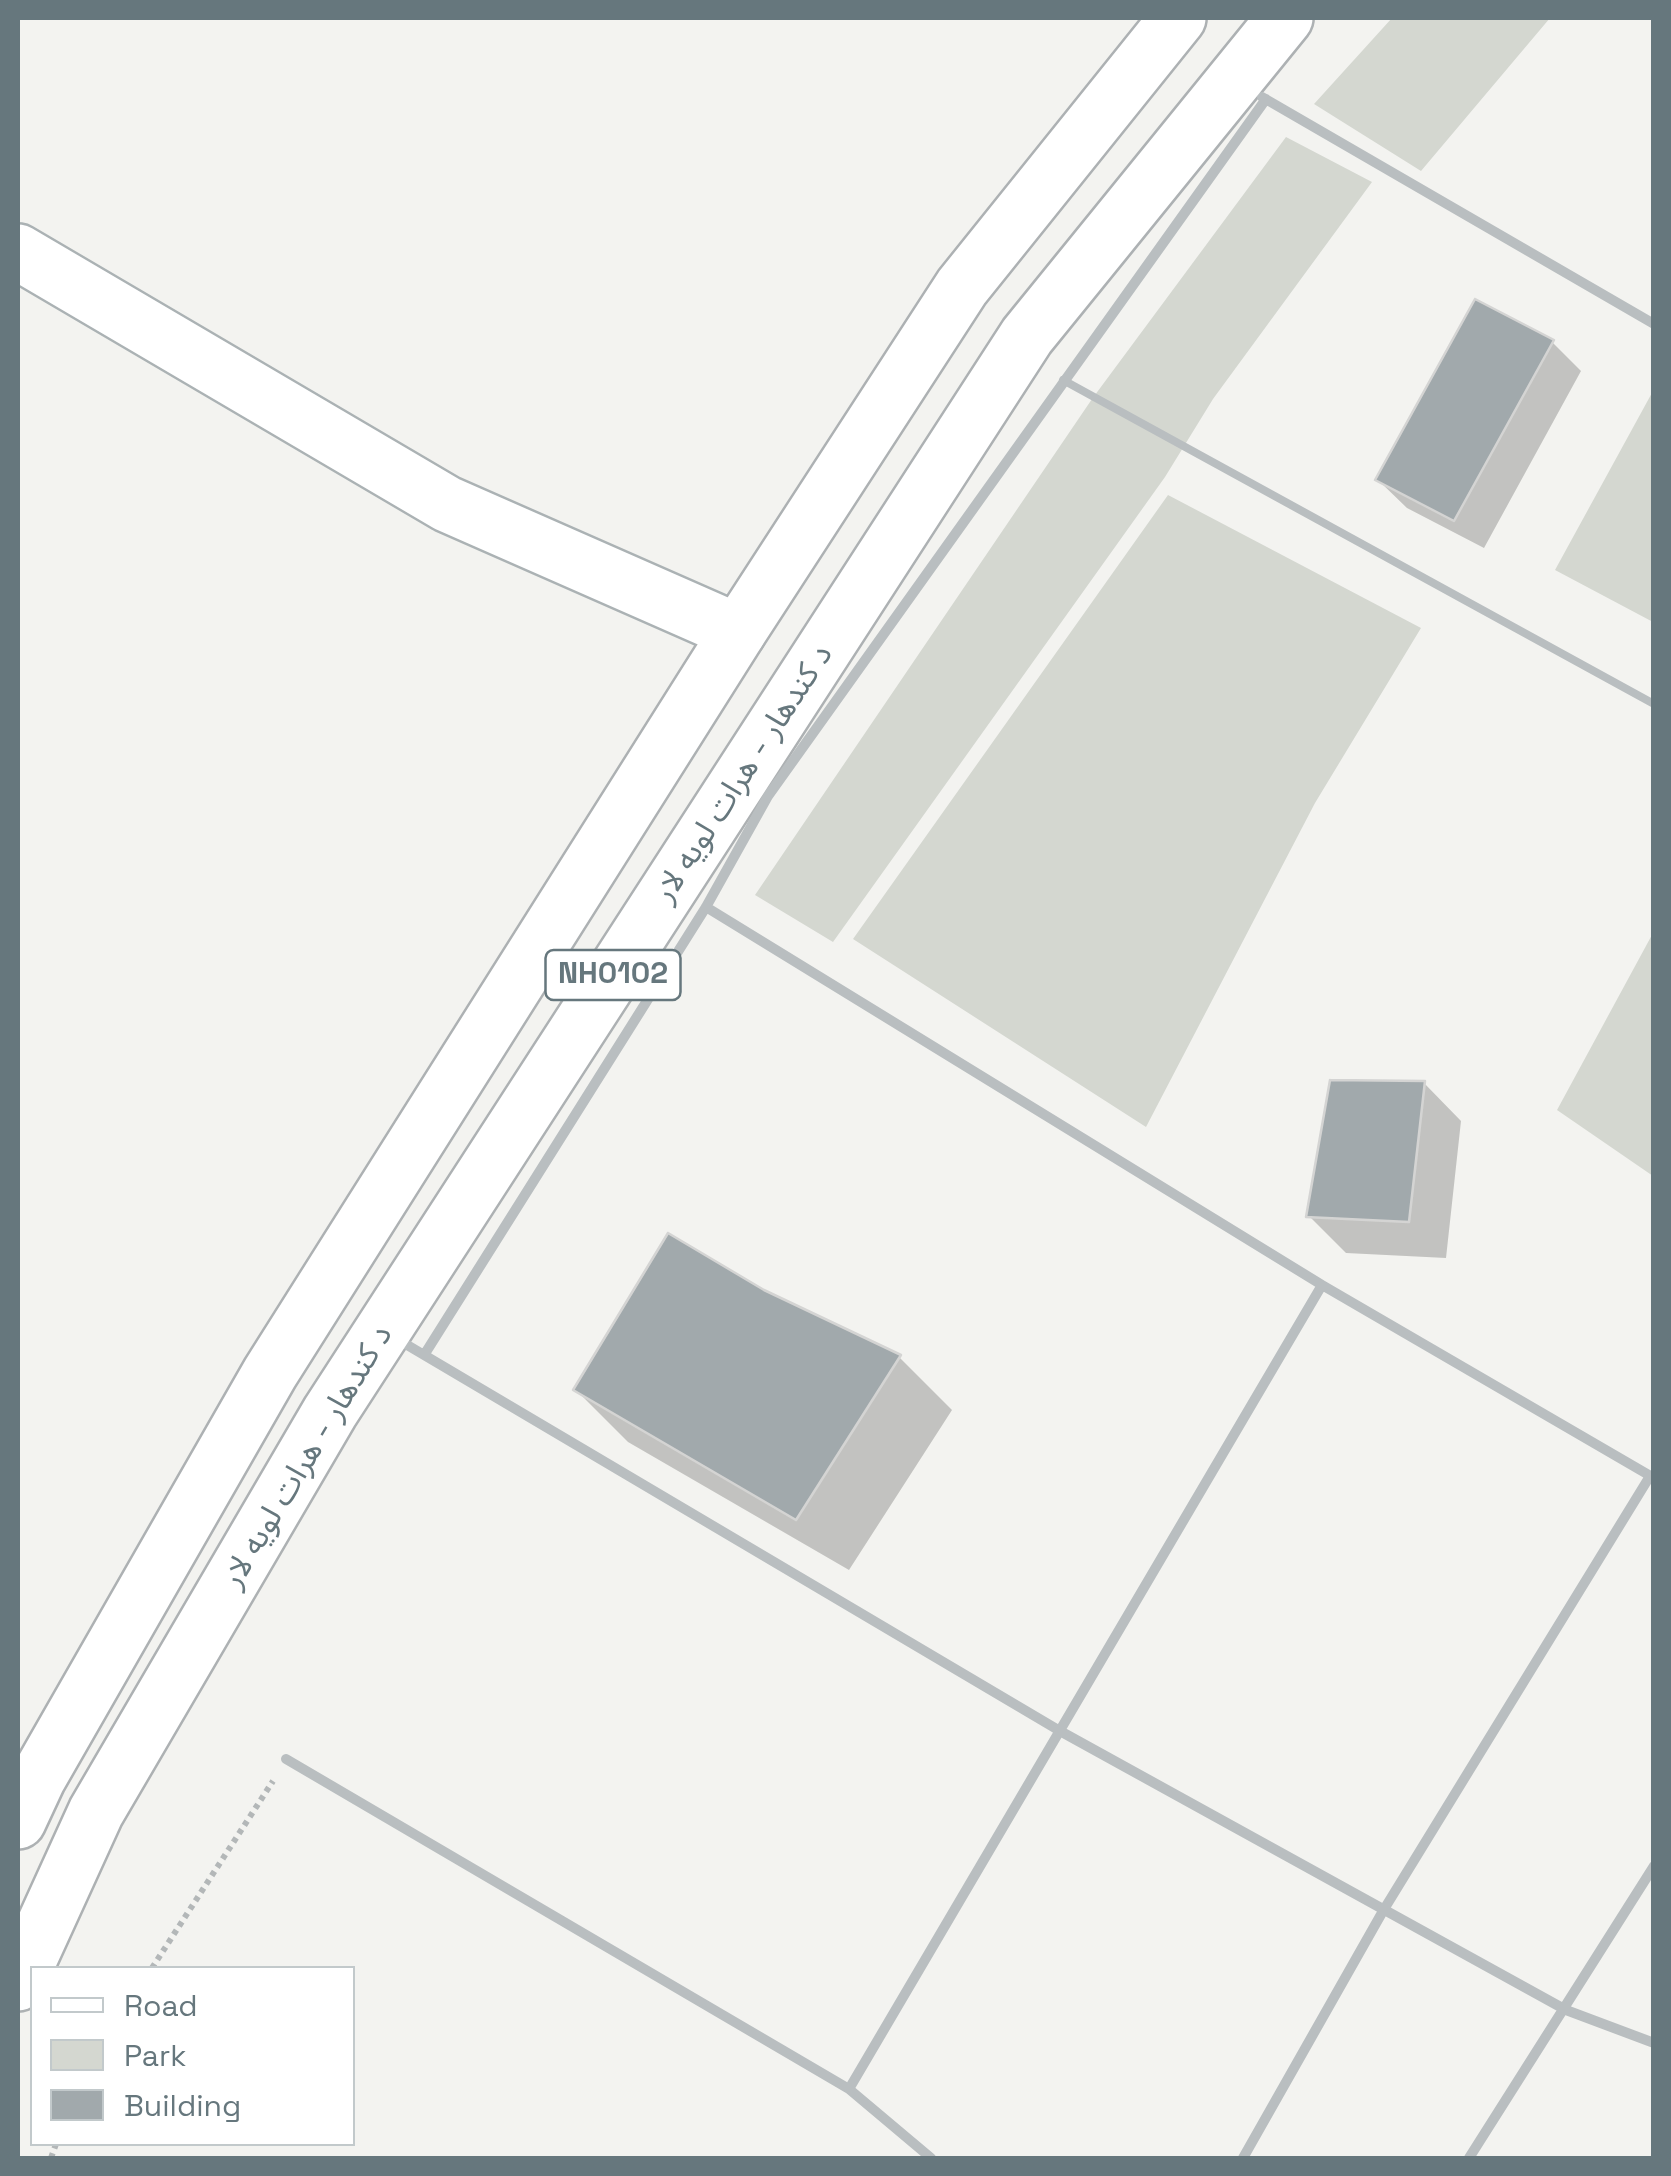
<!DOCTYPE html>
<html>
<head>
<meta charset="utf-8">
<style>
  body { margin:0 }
  #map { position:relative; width:1671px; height:2176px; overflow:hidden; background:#f3f3f0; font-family:"Space Grotesk",sans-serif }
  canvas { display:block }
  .frame { position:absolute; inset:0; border:20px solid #66777d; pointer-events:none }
  .legend { position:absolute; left:30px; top:1966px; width:325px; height:180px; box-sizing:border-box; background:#fff; border:2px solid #c2c9cb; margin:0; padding:12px 18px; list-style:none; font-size:30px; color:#66777d }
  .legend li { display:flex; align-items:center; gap:20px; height:50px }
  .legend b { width:50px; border:2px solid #c2c9cb }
</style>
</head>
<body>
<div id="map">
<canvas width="1671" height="2176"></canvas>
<div class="frame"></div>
<ul class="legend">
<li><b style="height:12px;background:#fff"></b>Road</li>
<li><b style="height:28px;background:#d4d7d0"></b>Park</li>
<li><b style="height:28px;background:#a1a9ac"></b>Building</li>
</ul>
</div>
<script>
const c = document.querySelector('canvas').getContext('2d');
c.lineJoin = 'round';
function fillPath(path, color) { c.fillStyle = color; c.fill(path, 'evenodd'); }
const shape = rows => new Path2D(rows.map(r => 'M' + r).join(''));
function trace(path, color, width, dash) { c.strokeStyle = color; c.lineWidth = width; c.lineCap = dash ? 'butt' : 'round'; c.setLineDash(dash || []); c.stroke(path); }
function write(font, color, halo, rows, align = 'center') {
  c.font = font + ' "Space Grotesk","Noto Sans Arabic",sans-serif'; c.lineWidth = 10; c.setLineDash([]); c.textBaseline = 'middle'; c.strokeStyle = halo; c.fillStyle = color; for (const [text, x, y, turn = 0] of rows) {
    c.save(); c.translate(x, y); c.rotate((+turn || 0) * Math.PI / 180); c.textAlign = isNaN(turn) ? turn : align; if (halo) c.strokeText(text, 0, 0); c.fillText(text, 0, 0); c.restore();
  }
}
fillPath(shape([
  [1392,18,1550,18,1421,171,1314,104],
  [1286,137,1372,182,1213,399,1165,477,833,942,755,895,1092,399],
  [1653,391,1653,622,1555,570],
  [1168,495,1421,628,1315,803,1146,1127,853,939],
  [1653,933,1654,1176,1653,1176,1557,1110]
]), '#d4d7d0');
fillPath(shape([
  [1552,342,1581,371,1484,548,1407,508,1378,480],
  [1424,1083,1461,1121,1446,1258,1346,1253,1309,1216],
  [899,1357,952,1410,849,1570,628,1442,576,1390]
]), '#0003');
const building = shape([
  [1475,299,1554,340,1454,521,1375,480,1475,299],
  [1330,1080,1425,1081,1409,1222,1306,1217,1330,1080],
  [668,1233,764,1290,901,1355,796,1520,573,1390,668,1233]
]);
fillPath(building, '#a1a9ac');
trace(building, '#d4d4d3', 2.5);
const secondary = shape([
  [18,252,447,504,738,632]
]);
const highway = shape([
  [18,1821,38,1778,270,1373,738,632,962,287,1178,18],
  [18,1983,96,1812,330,1412,1027,336,1285,18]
]);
trace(secondary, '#abb2b4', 60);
trace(highway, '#adb1b3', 60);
trace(shape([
  [152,1968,273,1781],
  [51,2158,56,2144]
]), '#b3b7b8', 6, [5, 5]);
trace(shape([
  [1063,380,1654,704]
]), '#b9bec0', 8);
trace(shape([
  [1262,97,1654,324],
  [706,907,1322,1285,1654,1478],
  [397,1339,1060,1731,1566,2010,1654,2043],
  [426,1352,706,907,768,796,1266,99],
  [286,1759,849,2089,931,2158],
  [849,2089,1322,1285],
  [1243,2158,1383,1911,1650,1476],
  [1469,2158,1654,1866]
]), '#b9bec0', 10);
trace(secondary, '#fff', 55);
trace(highway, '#fff', 55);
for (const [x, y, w] of [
  [613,975,135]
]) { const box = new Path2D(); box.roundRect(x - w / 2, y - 25, w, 50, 8); c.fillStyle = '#fff'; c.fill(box); trace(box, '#66777d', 2.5); }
write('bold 30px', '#66777d', null, [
  ["NH0102",613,975]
]);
write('32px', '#66777d', '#fff', [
  ["د کندهار - هرات لويه لار",744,774,-57],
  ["د کندهار - هرات لويه لار",308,1457,-59]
]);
</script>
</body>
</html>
